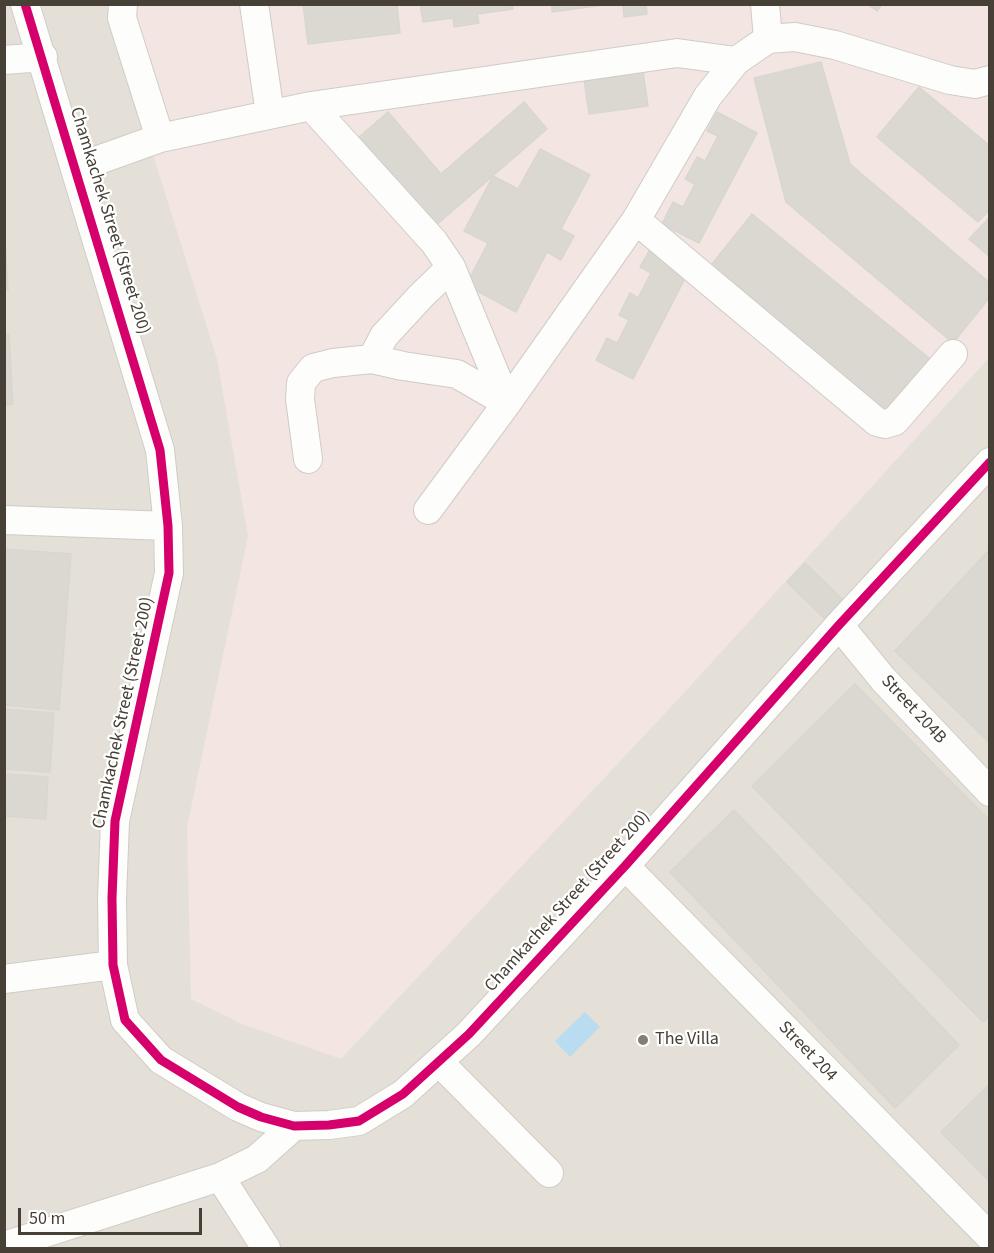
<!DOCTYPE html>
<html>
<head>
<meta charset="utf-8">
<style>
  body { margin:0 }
  #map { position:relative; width:994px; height:1253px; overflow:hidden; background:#f1efea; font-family:"Source Sans 3",sans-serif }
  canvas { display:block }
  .frame { position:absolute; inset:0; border:6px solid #474036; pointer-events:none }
  .scale { position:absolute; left:18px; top:1208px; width:184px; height:27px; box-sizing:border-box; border:3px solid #474036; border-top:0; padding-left:8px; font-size:18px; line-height:21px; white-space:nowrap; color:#474036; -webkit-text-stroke:4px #fff; paint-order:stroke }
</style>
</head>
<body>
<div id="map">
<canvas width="994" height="1253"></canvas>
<div class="frame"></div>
<div class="scale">50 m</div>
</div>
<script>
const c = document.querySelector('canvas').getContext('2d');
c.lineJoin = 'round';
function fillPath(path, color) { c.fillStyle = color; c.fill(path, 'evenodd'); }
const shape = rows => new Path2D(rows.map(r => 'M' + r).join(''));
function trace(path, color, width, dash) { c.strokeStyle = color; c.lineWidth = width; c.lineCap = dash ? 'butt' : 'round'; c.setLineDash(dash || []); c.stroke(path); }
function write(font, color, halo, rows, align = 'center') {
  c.font = font + ' "Source Sans 3",sans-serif'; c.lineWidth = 4.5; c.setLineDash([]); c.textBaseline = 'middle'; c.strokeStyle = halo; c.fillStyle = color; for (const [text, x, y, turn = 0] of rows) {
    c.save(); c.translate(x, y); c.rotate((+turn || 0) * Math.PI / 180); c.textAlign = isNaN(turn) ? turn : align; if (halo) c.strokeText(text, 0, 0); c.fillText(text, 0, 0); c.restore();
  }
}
fillPath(shape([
  [5,5,989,5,989,1248,5,1248]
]), '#e5e0d7');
fillPath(shape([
  [106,5,989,5,989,358,684,693,341,1059,242,1024,191,999,187,827,248,536,217,359]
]), '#f3e5e1');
fillPath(shape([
  [585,1012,600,1027,570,1057,555,1041]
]), '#b9dcf0');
const building = shape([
  [303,4,397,4,400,33,308,44,303,4],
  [420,4,512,4,513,9,477,14,479,23,454,27,453,18,423,22,420,4],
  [552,4,611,4,552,12,552,4],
  [623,4,646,4,647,14,624,17,623,4],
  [867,4,882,4,877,11,867,4],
  [821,62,850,164,990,283,990,297,953,343,786,202,754,78,821,62],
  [643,71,648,106,589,114,584,79,643,71],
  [919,87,990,146,990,209,978,222,877,137,919,87],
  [524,102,547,129,434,227,358,138,388,112,441,174,524,102],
  [717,112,757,133,699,243,662,224,673,202,683,207,695,184,685,179,697,157,705,161,718,136,707,131,717,112],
  [540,149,590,175,561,229,574,236,561,260,547,252,516,312,466,285,488,243,464,231,493,176,518,189,540,149],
  [752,214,934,362,890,417,708,269,752,214],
  [990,217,990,257,969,239,990,217],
  [4,223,8,290,4,290,4,223],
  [651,248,690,269,633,379,596,360,607,338,617,343,629,320,619,315,630,293,638,298,651,273,640,267,651,248],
  [4,334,9,334,13,404,4,405,4,334],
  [4,549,71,554,59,710,4,705,4,549],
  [990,549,990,743,895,651,990,549],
  [805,563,843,600,825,619,787,582,805,563],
  [855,684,990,821,990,1015,983,1022,752,786,855,684],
  [4,709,54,713,50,772,4,769,4,709],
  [4,774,48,777,46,819,4,816,4,774],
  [734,810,959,1045,895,1108,670,872,734,810],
  [990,1084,990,1182,941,1132,990,1084]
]);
fillPath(building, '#dbd8d2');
trace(building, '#d9d6d0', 1.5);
const minor = shape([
  [25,4,160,450,168,526,169,573,115,821,112,898,113,965,125,1020,161,1060,238,1107,261,1117,294,1126,329,1125,359,1121,403,1094,469,1034,625,866,839,625,990,462],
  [123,4,122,18,160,138],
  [254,4,270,114],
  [765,4,768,39],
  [4,60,43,57],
  [311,106,434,242,451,267,507,403],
  [76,168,160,138,311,106,677,53,736,61],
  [636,220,877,422,885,424,895,421,953,354],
  [372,359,384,336,421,296,451,267],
  [308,459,300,399,301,383,313,368,333,363,372,359,403,366,457,374,507,403],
  [428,510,507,403,636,220,708,96,736,61,768,39,795,37,835,45,950,80,975,84,990,80],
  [4,520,168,526],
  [839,625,883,679,990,792],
  [625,866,990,1237],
  [4,979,113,965],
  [439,1062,549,1173],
  [220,1177,266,1248],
  [4,1246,220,1177,257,1159,294,1126]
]);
trace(minor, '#cfccc7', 30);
trace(minor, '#fdfdfc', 28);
trace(shape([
  [25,4,160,450,168,526,169,573,115,821,112,898,113,965,125,1020,161,1060,238,1107,261,1117,294,1126,329,1125,359,1121,403,1094,469,1034,625,866,839,625,990,462]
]), '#d6006c', 9);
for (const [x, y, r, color] of [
  [643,1040,6,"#827d75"]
]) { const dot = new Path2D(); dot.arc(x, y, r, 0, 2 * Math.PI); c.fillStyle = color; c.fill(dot); trace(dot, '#fff', 2); }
write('18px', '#474036', '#fff', [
  ["Chamkachek Street (Street 200)",109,221,73],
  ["Street 204B",913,710,47],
  ["Chamkachek Street (Street 200)",124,713,-78],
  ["Chamkachek Street (Street 200)",568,902,-48],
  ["Street 204",807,1052,46]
]);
write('18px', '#474036', '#fff', [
  ["The Villa",655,1040]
], 'left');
</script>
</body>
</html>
